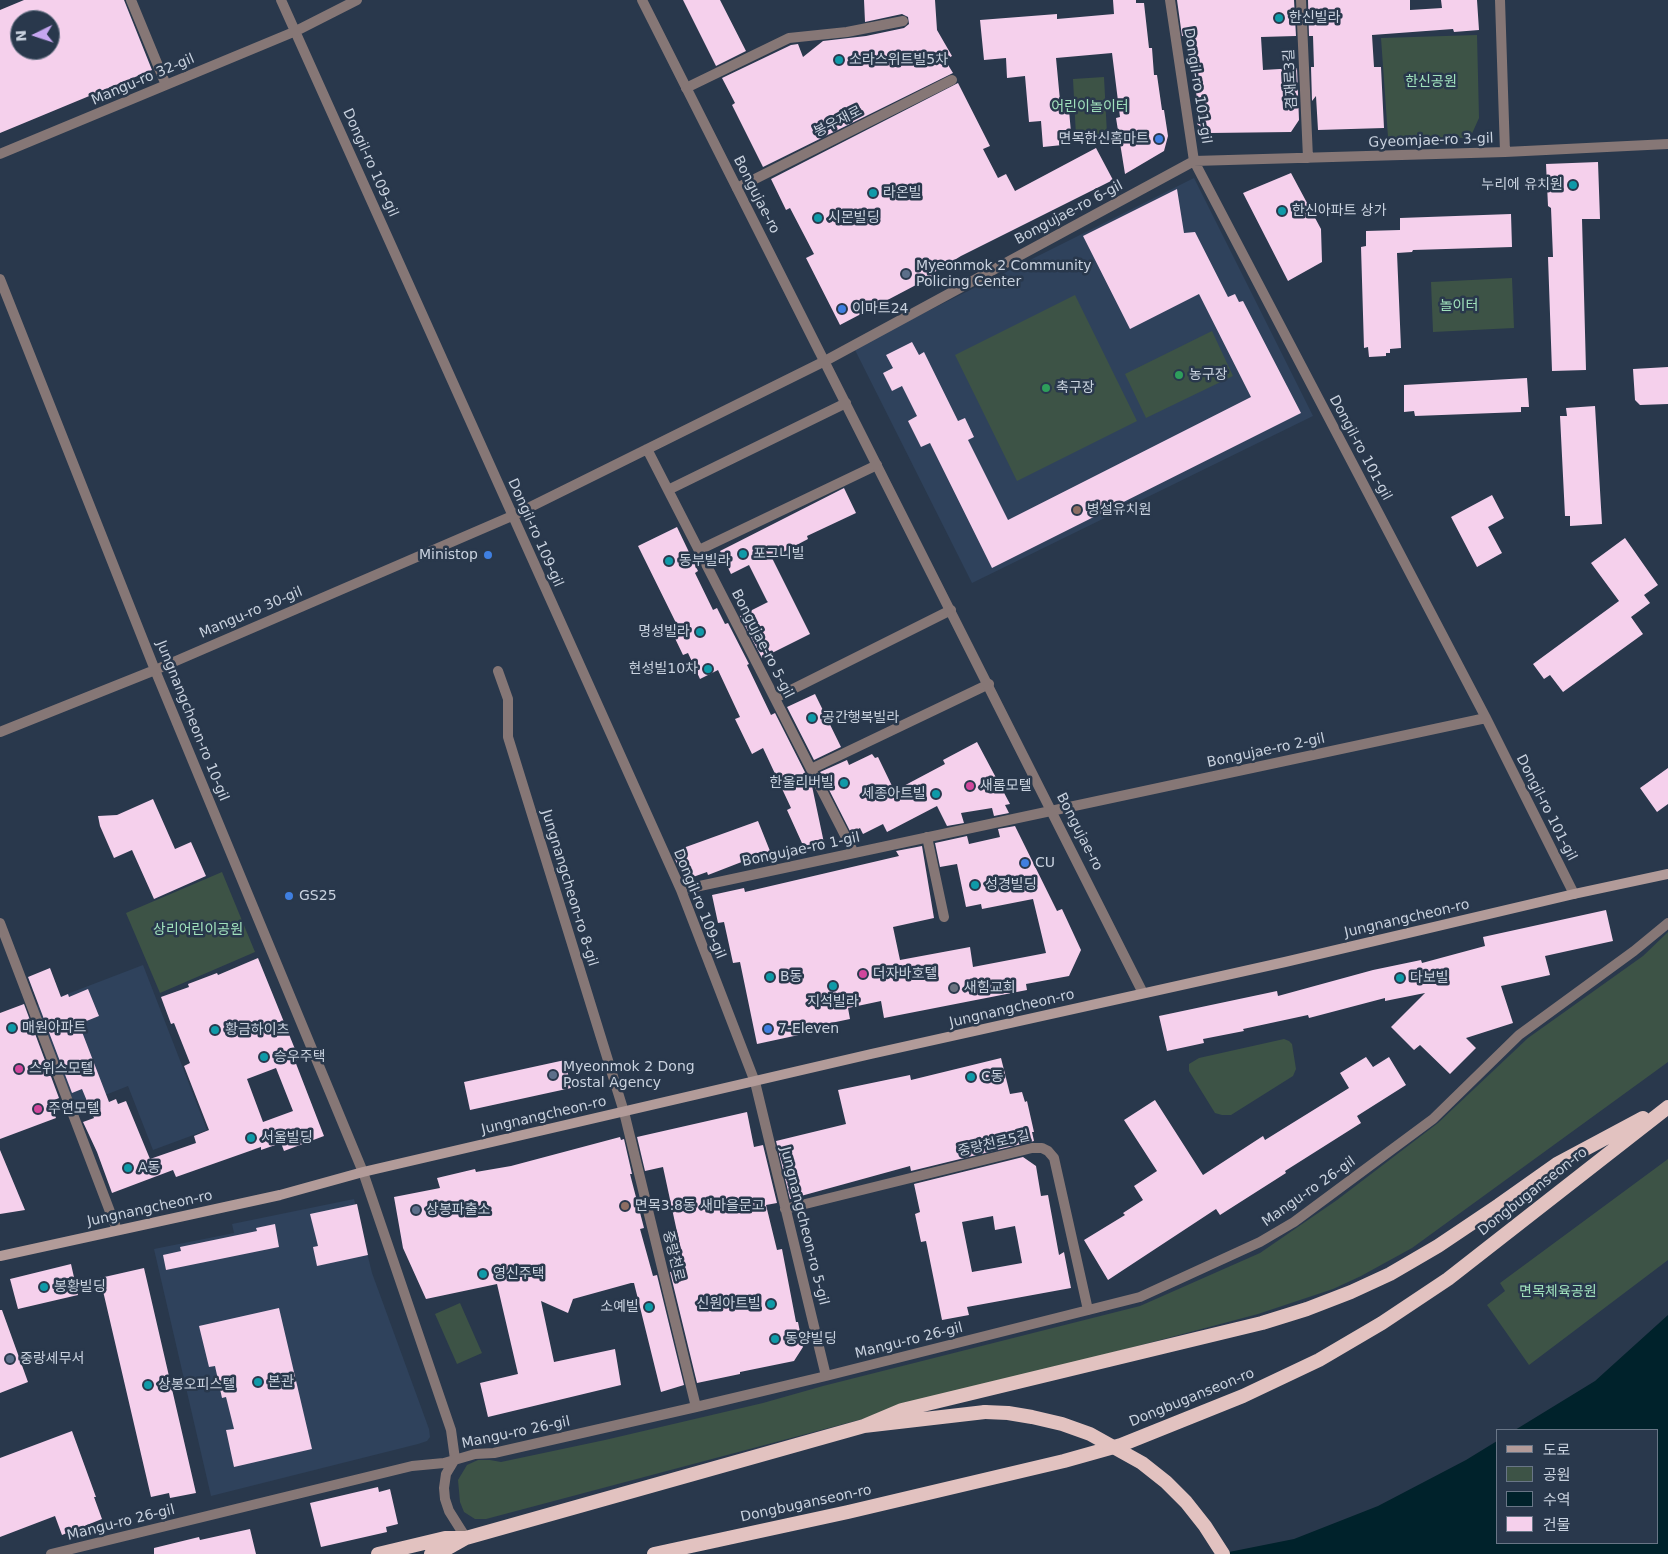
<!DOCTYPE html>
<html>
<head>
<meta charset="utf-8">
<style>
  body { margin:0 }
  #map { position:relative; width:1668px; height:1554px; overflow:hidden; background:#29384c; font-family:"DejaVu Sans","Noto Sans KR",sans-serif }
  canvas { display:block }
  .legend { position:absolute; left:1496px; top:1429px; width:162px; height:115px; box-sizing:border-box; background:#29384c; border:1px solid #697687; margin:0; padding:6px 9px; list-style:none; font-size:15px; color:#c9d2df }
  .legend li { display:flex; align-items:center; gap:10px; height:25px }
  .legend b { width:25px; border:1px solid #697687 }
  .north { position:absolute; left:10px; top:10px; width:50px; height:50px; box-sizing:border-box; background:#29384c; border:1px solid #697687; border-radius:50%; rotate:266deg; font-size:14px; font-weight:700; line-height:20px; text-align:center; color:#c9d2df }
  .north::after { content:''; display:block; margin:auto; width:18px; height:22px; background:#c6a6f0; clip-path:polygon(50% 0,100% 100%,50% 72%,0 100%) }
</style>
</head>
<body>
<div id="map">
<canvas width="1668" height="1554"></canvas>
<ul class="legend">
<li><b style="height:6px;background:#b29b99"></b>도로</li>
<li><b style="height:14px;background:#3d5346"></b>공원</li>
<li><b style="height:14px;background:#00222b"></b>수역</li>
<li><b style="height:14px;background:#f5d0ec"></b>건물</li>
</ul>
<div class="north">N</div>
</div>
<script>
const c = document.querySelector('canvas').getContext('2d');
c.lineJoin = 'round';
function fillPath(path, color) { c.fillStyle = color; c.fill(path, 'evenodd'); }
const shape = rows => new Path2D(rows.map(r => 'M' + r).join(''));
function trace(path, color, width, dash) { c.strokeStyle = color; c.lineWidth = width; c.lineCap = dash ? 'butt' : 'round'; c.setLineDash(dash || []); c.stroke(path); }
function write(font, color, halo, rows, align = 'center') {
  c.font = font + ' "DejaVu Sans","Noto Sans KR",sans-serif'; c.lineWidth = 5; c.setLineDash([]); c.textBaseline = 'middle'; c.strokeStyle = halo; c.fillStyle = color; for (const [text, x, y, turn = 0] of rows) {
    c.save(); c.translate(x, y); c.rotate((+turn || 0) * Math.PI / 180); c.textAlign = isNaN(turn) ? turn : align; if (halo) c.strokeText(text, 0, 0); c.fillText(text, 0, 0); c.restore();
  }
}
fillPath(shape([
  [1194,178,1313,416,972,583,854,348],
  [143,965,207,1130,153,1150,128,1086,75,1107,36,1006],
  [354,1199,372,1273,429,1429,430,1437,427,1441,418,1444,211,1496,154,1249,234,1233,232,1224]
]), '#2f425c');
fillPath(shape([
  [1477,35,1479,118,1470,138,1388,137,1381,38],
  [1104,77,1107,134,1076,136,1073,79],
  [1512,278,1514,328,1433,332,1431,282],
  [1075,295,1137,421,1017,481,955,355],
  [1212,331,1233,376,1146,418,1125,374],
  [222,872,255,952,160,993,126,913],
  [1668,932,1668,1062,1412,1248,1361,1276,1333,1289,1258,1314,486,1519,475,1519,464,1512,460,1502,458,1480,467,1465,478,1460,490,1460,501,1462,605,1440,763,1403,823,1386,1140,1306,1260,1253,1337,1200,1438,1123,1528,1038,1643,956],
  [1284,1039,1289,1041,1292,1044,1296,1069,1293,1076,1231,1115,1222,1115,1215,1113,1189,1071,1189,1064,1199,1058],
  [1668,1159,1668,1260,1529,1365,1487,1305,1505,1291,1500,1283],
  [460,1303,482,1353,457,1364,435,1314]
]), '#3d5346');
fillPath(shape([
  [1668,1315,1668,1554,1219,1554,1294,1539,1378,1506,1466,1460,1497,1441,1497,1543,1657,1543,1657,1430,1515,1430,1595,1381]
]), '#00222b');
fillPath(shape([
  [24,0,124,0,152,70,0,133,0,10],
  [20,20,50,20,50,50,20,50],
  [683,0,720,0,746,51,716,66],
  [864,0,935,0,937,30,952,56,945,60,953,73,763,167,732,105,735,103,722,78,791,45,798,44,803,57,823,41,866,36,904,28,909,24,908,17,902,14,865,22],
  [1113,0,1136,0,1136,3,1144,3,1149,48,1152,48,1154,75,1157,75,1162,110,1164,110,1168,136,1164,151,1125,174,1116,118,1120,117,1112,53,1056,58,1061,111,1069,110,1072,144,1043,147,1041,121,1029,122,1025,76,1007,78,1006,58,984,60,980,20,1057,14,1057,19,1114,14],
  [1177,0,1294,0,1296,36,1261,37,1263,70,1297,68,1299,120,1291,132,1210,133,1197,124,1195,35,1182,36],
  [1308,0,1410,0,1410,10,1442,8,1441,0,1477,0,1479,30,1454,32,1453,29,1372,35,1374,67,1381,67,1384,128,1318,130,1316,96,1312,101,1311,67,1314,67,1313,36,1309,36],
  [958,83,990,146,983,149,998,178,1006,174,1015,191,1096,148,1113,180,961,256,933,273,935,275,840,325,806,258,814,254,790,208,786,210,771,179],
  [1598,162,1600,219,1582,219,1586,370,1552,371,1548,257,1553,257,1551,208,1548,206,1546,164],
  [1291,173,1321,229,1322,262,1288,281,1243,193],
  [1177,189,1184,233,1195,232,1228,297,1235,294,1239,302,1243,301,1301,413,992,568,930,443,921,447,908,421,917,416,902,386,892,391,883,373,893,368,886,355,912,342,919,355,924,352,958,421,965,418,974,437,968,440,1008,520,1251,397,1199,294,1130,329,1083,236,1131,212,1131,213,1131,212],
  [1511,214,1512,247,1413,250,1412,252,1397,253,1401,348,1390,349,1390,353,1386,353,1386,356,1369,357,1368,347,1364,348,1361,247,1366,246,1366,231,1400,230,1400,218],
  [1668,367,1668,404,1640,405,1635,400,1633,369],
  [1527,378,1529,407,1521,407,1521,412,1415,416,1414,411,1404,412,1404,385],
  [1595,406,1602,524,1570,526,1570,516,1565,516,1560,416,1567,416,1566,408],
  [844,488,856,513,807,536,808,539,772,558,810,634,762,658,740,616,768,602,767,601,749,565,731,574,720,551],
  [1492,495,1504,518,1488,527,1502,553,1477,567,1451,517],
  [677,527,698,571,695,573,713,610,717,608,725,624,728,623,749,664,747,665,771,715,775,713,812,786,824,843,806,852,787,810,791,808,763,748,752,754,735,719,740,717,718,670,700,679,688,653,683,655,671,630,678,627,638,546],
  [1625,538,1658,585,1644,595,1650,603,1631,617,1643,634,1563,692,1550,675,1544,679,1533,664,1619,601,1591,563],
  [815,694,841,747,814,760,787,707],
  [977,742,1010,804,1005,805,1009,813,994,816,992,808,961,813,964,823,947,826,937,806,887,832,883,824,863,834,860,828,851,833,820,772,847,760,849,765,872,754,875,758,878,757,893,788,895,787,896,790,945,764,943,760],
  [1668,768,1668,804,1657,812,1640,788],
  [153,799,175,849,191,842,206,876,154,899,132,850,114,858,100,826,98,816,117,815],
  [758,821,770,851,708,875,707,872,693,877,680,871,672,852],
  [1015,826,1057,911,1062,909,1081,950,1069,976,1026,984,1027,990,884,1018,881,1001,848,1008,850,1019,807,1028,808,1033,757,1044,740,962,733,963,724,922,718,923,712,895,744,888,745,892,899,856,896,851,922,846,934,918,893,927,900,960,970,947,973,967,1046,953,1033,899,982,909,981,904,966,907,957,864,940,867,935,843,967,836,969,844,1000,837,998,829],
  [1606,910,1613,941,1545,956,1550,975,1501,986,1513,1023,1466,1038,1476,1048,1450,1074,1420,1045,1414,1050,1391,1027,1425,993,1385,1001,1385,998,1309,1018,1308,1015,1243,1029,1244,1031,1203,1039,1204,1043,1167,1051,1159,1016,1277,991,1278,996,1373,970,1421,960,1422,963,1485,946,1483,937],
  [258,958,299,1059,295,1061,324,1136,284,1151,281,1143,261,1150,261,1147,176,1177,173,1170,112,1193,97,1152,83,1122,94,1118,82,1089,72,1093,28,977,50,968,61,997,68,994,69,997,88,989,99,1016,79,1024,109,1102,116,1099,118,1104,126,1101,150,1159,196,1143,194,1136,209,1130,184,1066,190,1063,174,1023,171,1024,161,997,189,987,188,984,217,973,218,975],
  [276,1068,293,1111,263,1122,247,1079],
  [24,1004,59,1098,50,1102,56,1118,0,1139,0,1013],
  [1366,1057,1373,1067,1389,1057,1406,1085,1357,1116,1361,1123,1285,1171,1286,1173,1220,1215,1216,1209,1108,1280,1084,1240,1125,1215,1123,1213,1143,1200,1134,1186,1157,1171,1124,1120,1155,1100,1203,1175,1263,1136,1265,1140,1349,1088,1340,1073],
  [1001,1058,1010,1094,1022,1092,1025,1102,1027,1101,1034,1132,1032,1132,1034,1141,911,1171,910,1166,790,1199,776,1141,846,1124,838,1090,910,1075,911,1080],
  [565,1060,571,1088,470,1110,464,1082],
  [747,1112,754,1147,763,1145,777,1203,766,1205,777,1250,782,1249,796,1322,798,1322,803,1347,794,1361,740,1372,740,1374,697,1383,670,1272,685,1269,663,1167,645,1171,637,1137],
  [620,1137,621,1140,624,1139,632,1174,630,1174,644,1228,640,1229,653,1276,657,1275,684,1385,661,1392,634,1283,631,1283,573,1299,568,1313,541,1301,554,1362,615,1349,621,1385,488,1417,480,1383,518,1374,497,1284,426,1299,403,1248,394,1197,440,1188,437,1178,475,1169,476,1172,511,1166],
  [0,1150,25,1210,0,1214],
  [1023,1157,1036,1166,1041,1196,1048,1195,1059,1255,1064,1252,1071,1288,967,1307,969,1315,942,1320,926,1241,921,1242,915,1214,920,1212,914,1184],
  [993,1216,995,1230,1015,1226,1022,1263,972,1272,962,1222],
  [357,1204,368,1255,317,1266,313,1247,318,1246,310,1214],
  [275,1224,279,1247,166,1270,163,1255,181,1251,180,1247,257,1231,256,1228],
  [71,1264,78,1295,18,1309,10,1279],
  [144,1268,196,1493,170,1498,169,1493,151,1497,100,1278],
  [279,1308,312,1449,234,1467,226,1430,234,1429,226,1397,222,1398,215,1366,209,1367,199,1326],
  [0,1310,2,1310,28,1382,0,1393],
  [72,1431,96,1497,94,1497,102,1519,62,1535,55,1516,0,1537,0,1458],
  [378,1487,379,1492,390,1489,398,1524,386,1527,387,1532,321,1547,310,1503],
  [250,1529,256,1554,154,1554,154,1548,199,1537,200,1540]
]), '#f5d0ec');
trace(shape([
  [131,0,166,85],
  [281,0,681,890,755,1082,826,1376],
  [1170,0,1194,161,1486,718,1574,894],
  [1301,0,1308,158],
  [1500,0,1505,152],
  [686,88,789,38,847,32,903,21],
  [0,154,296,31,357,0],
  [737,188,952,80],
  [0,279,155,670,363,1172,451,1430,455,1459,446,1474,444,1488,445,1499,449,1511,466,1538],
  [647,449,854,853],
  [668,490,846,403],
  [699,550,877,465],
  [498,671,508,699,508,737,624,1112,696,1407],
  [775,698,951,610],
  [0,732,155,670,512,516,825,361,1194,161,1505,152,1668,144],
  [811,769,989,684],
  [927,837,944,917],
  [681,890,1486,718],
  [0,923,117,1230],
  [785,1209,1032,1148,1042,1148,1048,1151,1054,1158,1088,1310],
  [51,1554,412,1466,444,1463,475,1454,494,1453,696,1407,826,1376,1140,1297,1260,1242,1294,1222,1433,1119,1519,1035,1634,951,1668,923]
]), '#867776', 10);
trace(shape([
  [642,0,1143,993]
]), '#867776', 10);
trace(shape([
  [0,1256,280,1195,363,1172,871,1054,1285,962,1574,894,1668,874]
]), '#b29b99', 10);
trace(shape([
  [864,1426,902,1410,1262,1323,1307,1309,1351,1292,1390,1274,1438,1246,1499,1205,1557,1164,1643,1118],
  [378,1554,445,1538,465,1538],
  [431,1554,448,1548,466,1538,864,1426,985,1412],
  [654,1554,848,1512,1064,1461,1121,1445,1243,1396,1319,1360,1382,1323,1448,1279,1668,1107]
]), '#e2c2c0', 14);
trace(shape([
  [985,1412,1008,1413,1032,1417,1062,1424,1090,1434,1142,1463,1166,1482,1186,1502,1205,1526,1223,1554]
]), '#e2c2c0', 14);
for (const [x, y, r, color] of [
  [1279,18,5,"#0f9aa8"],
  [839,60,5,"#0f9aa8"],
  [1159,139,5,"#3f7fe0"],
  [1573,185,5,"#0f9aa8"],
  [873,193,5,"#0f9aa8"],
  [1282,211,5,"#0f9aa8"],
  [818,218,5,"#0f9aa8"],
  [906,274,5,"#5c6f8a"],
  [842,309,5,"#3f7fe0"],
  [1179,375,5,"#2e9e5b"],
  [1046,388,5,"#2e9e5b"],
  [1077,510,5,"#8d6e63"],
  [743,554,5,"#0f9aa8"],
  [488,555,5,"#3f7fe0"],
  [669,561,5,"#0f9aa8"],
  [700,632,5,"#0f9aa8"],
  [708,669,5,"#0f9aa8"],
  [812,718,5,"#0f9aa8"],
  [844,783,5,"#0f9aa8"],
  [970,786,5,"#d1479c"],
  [936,794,5,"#0f9aa8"],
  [1025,863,5,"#3f7fe0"],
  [975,885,5,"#0f9aa8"],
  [289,896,5,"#3f7fe0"],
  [863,974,5,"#d1479c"],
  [770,977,5,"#0f9aa8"],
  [1400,978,5,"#0f9aa8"],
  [833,986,5,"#0f9aa8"],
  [954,988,5,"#6b7280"],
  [12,1028,5,"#0f9aa8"],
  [768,1029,5,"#3f7fe0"],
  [215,1030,5,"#0f9aa8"],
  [264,1057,5,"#0f9aa8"],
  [19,1069,5,"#d1479c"],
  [553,1075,5,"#5c6f8a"],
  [971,1077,5,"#0f9aa8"],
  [38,1109,5,"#d1479c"],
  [251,1138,5,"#0f9aa8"],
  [128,1168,5,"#0f9aa8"],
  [625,1206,5,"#8d6e63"],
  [416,1210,5,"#5c6f8a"],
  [483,1274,5,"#0f9aa8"],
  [44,1287,5,"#0f9aa8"],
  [771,1304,5,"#0f9aa8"],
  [649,1307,5,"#0f9aa8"],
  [775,1339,5,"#0f9aa8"],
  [10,1359,5,"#5c6f8a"],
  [258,1382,5,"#0f9aa8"],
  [148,1385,5,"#0f9aa8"]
]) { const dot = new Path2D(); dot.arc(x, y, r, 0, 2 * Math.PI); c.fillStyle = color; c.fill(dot); trace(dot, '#29384c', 2); }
write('14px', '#c9d2df', '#29384c', [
  ["한신빌라",1289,18],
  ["소라스위트빌5차",849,60],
  ["면목한신홈마트",1149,139,"right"],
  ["누리에 유치원",1563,185,"right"],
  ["라온빌",883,193],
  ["한신아파트 상가",1292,211],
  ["시몬빌딩",828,218],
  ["Myeonmok 2 Community",916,266],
  ["Policing Center",916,282],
  ["이마트24",852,309],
  ["농구장",1189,375],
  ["축구장",1056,388],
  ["병설유치원",1087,510],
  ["포그니빌",753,554],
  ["Ministop",478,555,"right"],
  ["동부빌라",679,561],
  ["명성빌라",690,632,"right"],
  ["현성빌10차",698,669,"right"],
  ["공간행복빌라",822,718],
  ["한울리버빌",834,783,"right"],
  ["새롬모텔",980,786],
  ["세종아트빌",926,794,"right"],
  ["CU",1035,863],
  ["성경빌딩",985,885],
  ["GS25",299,896],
  ["더자바호텔",873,974],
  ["B동",780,977],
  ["다보빌",1410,978],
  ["새힘교회",964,988],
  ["지석빌라",833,1002,"center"],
  ["매원아파트",22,1028],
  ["7-Eleven",778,1029],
  ["황금하이츠",225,1030],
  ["승우주택",274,1057],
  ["Myeonmok 2 Dong",563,1067],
  ["Postal Agency",563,1083],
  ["스위스모텔",29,1069],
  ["C동",981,1077],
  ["주연모텔",48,1109],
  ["서울빌딩",261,1138],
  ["A동",138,1168],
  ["면목3.8동 새마을문고",635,1206],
  ["상봉파출소",426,1210],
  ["영신주택",493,1274],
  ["봉황빌딩",54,1287],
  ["신원아트빌",761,1304,"right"],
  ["소예빌",639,1307,"right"],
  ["동양빌딩",785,1339],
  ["중랑세무서",20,1359],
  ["본관",268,1382],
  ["상봉오피스텔",158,1385]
], 'left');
write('14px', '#c9d2df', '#29384c', [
  ["겸재로3길",1291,79,-93],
  ["Mangu-ro 32-gil",143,80,-23],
  ["Dongil-ro 101-gil",1197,86,81],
  ["봉우재로",838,122,-27],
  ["Gyeomjae-ro 3-gil",1431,141,-2],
  ["Dongil-ro 109-gil",370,163,66],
  ["Bongujae-ro",756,195,63],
  ["Bongujae-ro 6-gil",1069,213,-28],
  ["Dongil-ro 101-gil",1360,448,62],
  ["Dongil-ro 109-gil",535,533,66],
  ["Mangu-ro 30-gil",251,613,-23],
  ["Bongujae-ro 5-gil",762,644,63],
  ["Jungnangcheon-ro 10-gil",192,721,68],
  ["Bongujae-ro 2-gil",1266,751,-12],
  ["Dongil-ro 101-gil",1546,808,63],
  ["Bongujae-ro",1079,832,63],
  ["Bongujae-ro 1-gil",801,850,-12],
  ["Jungnangcheon-ro 8-gil",569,888,73],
  ["Dongil-ro 109-gil",699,904,68],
  ["Jungnangcheon-ro",1407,919,-13],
  ["Jungnangcheon-ro",1012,1009,-13],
  ["Jungnangcheon-ro",544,1116,-13],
  ["중랑천로5길",994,1144,-13],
  ["Mangu-ro 26-gil",1309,1192,-35],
  ["Dongbuganseon-ro",1533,1192,-38],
  ["Jungnangcheon-ro",150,1209,-12],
  ["Jungnangcheon-ro 5-gil",804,1226,76],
  ["중랑천로",673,1256,76],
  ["Mangu-ro 26-gil",909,1341,-14],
  ["Dongbuganseon-ro",1192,1398,-22],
  ["Mangu-ro 26-gil",516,1433,-12],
  ["Dongbuganseon-ro",806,1504,-12],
  ["Mangu-ro 26-gil",121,1523,-14]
]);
write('14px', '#a0e1bc', '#29384c', [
  ["한신공원",1431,82],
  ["어린이놀이터",1090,107],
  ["놀이터",1459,306],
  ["상리어린이공원",198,930],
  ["면목체육공원",1558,1292]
]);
</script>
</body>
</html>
